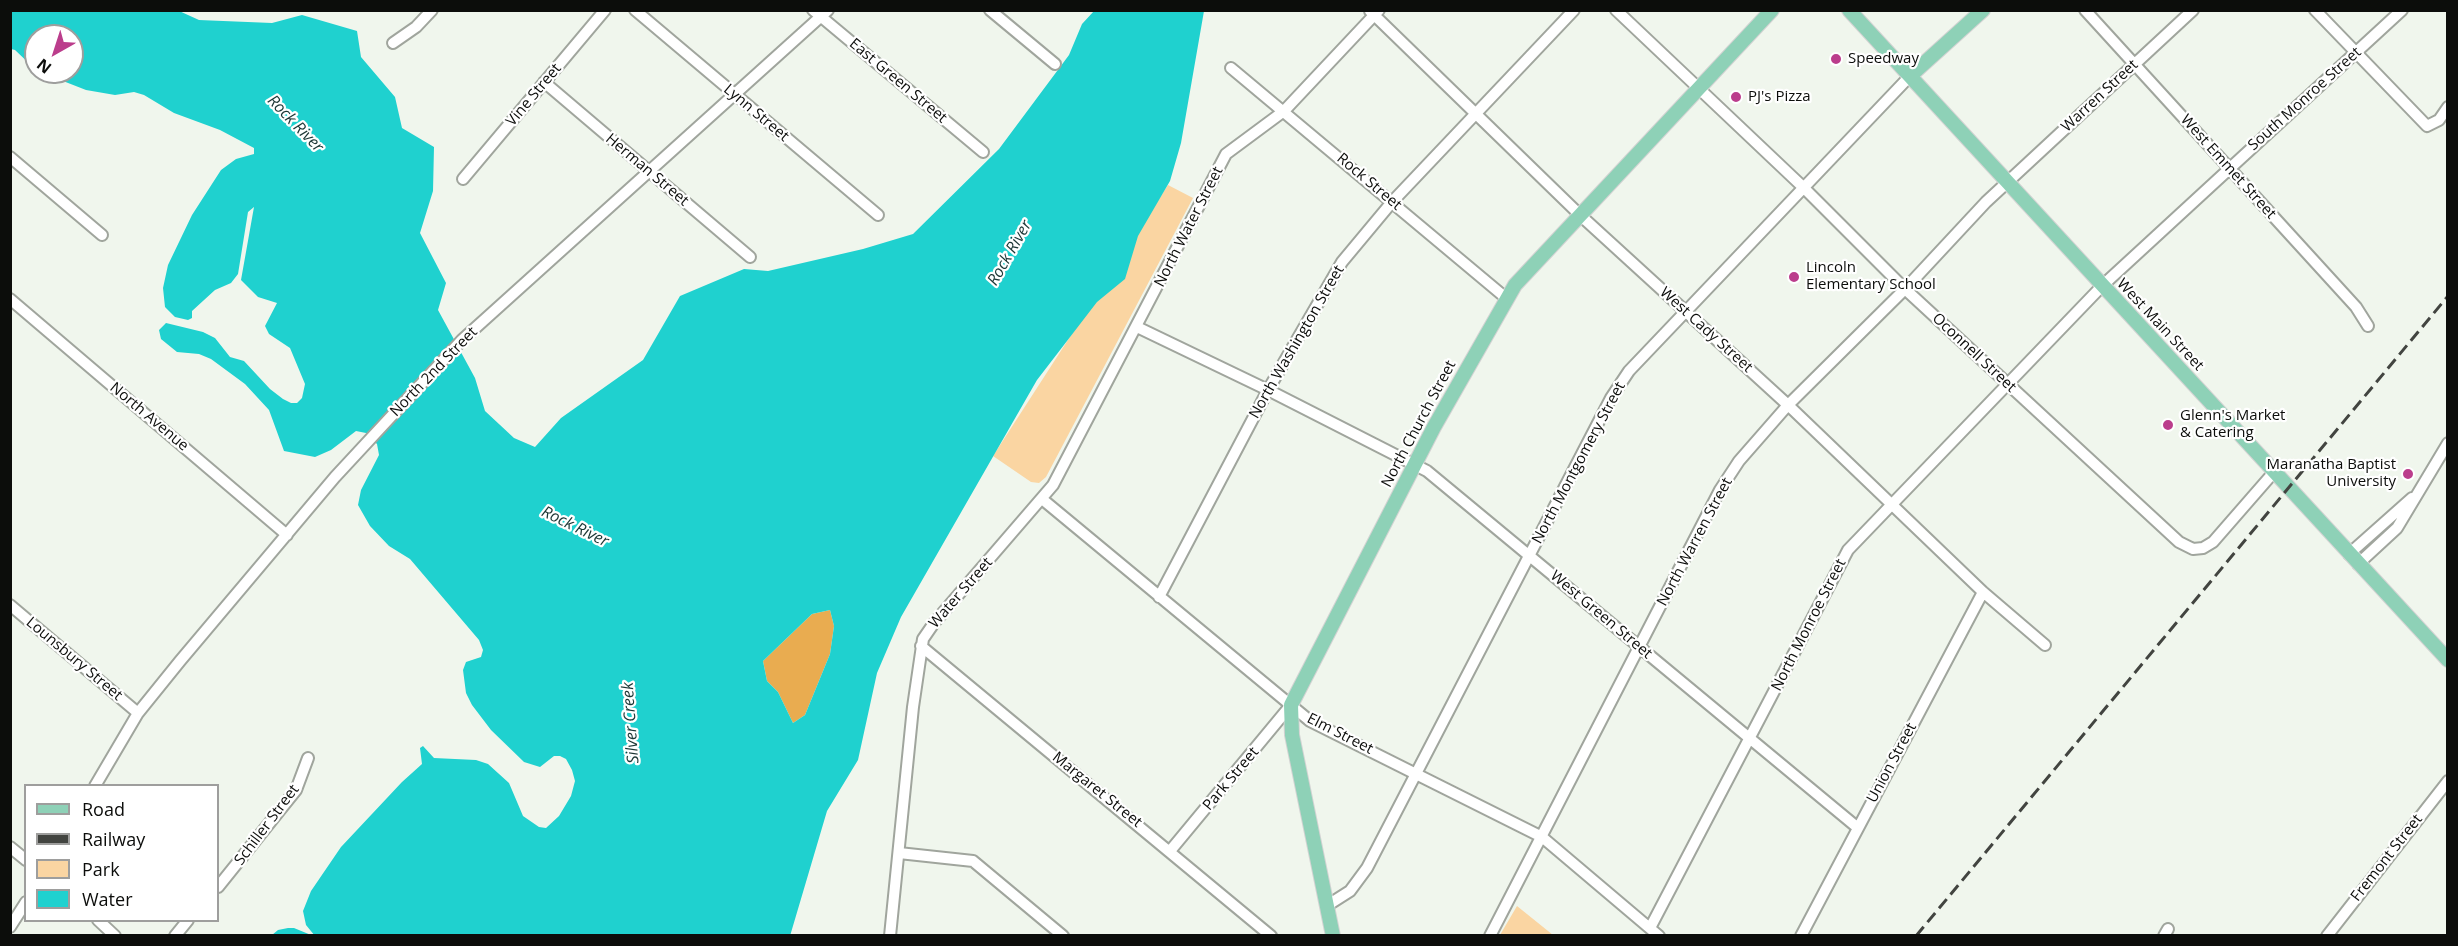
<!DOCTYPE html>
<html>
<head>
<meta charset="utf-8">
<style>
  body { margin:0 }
  #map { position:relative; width:2458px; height:946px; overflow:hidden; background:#f0f6ed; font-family:"Open Sans",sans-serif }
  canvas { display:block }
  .frame { position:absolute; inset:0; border:12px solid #0c0d0b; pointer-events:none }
  .legend { position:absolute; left:24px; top:784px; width:195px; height:138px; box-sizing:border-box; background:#fff; border:2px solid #9e9e9d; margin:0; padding:8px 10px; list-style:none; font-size:18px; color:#0c0d0b }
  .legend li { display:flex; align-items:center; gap:12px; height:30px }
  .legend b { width:30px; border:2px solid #9e9e9d }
  .north { position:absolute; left:24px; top:24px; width:60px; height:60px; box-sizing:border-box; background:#fff; border:2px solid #9e9e9d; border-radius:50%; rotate:219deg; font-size:16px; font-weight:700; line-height:24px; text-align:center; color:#0c0d0b }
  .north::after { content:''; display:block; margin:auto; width:21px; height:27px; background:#bb3d8c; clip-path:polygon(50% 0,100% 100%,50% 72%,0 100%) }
</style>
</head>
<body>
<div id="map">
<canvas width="2458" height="946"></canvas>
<div class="frame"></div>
<ul class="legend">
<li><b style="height:8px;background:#8ed1b7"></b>Road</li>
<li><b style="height:8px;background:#424440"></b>Railway</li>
<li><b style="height:16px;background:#fad5a2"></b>Park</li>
<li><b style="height:16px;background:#1fd1cf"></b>Water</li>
</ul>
<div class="north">N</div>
</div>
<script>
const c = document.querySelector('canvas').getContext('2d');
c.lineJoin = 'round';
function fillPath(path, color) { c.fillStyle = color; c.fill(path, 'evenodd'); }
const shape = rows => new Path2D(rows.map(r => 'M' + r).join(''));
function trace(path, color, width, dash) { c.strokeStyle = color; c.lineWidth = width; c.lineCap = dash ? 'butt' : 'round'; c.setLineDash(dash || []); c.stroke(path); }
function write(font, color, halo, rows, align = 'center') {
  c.font = font + ' "Open Sans",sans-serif'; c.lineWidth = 4.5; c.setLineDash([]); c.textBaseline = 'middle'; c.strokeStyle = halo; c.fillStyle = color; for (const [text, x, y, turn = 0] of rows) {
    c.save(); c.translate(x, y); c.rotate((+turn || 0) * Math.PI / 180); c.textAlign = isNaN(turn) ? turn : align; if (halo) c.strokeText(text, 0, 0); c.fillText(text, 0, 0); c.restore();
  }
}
fillPath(shape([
  [1168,185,1193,198,1046,477,1039,483,1031,482,993,456],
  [1517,906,1553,935,1500,935]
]), '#fad5a2');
fillPath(shape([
  [830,610,834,626,830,654,805,715,793,723,778,692,767,681,763,661,812,614]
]), '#e9ac50');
fillPath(shape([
  [177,10,199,20,272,23,302,15,357,31,361,57,395,97,402,128,434,147,433,191,420,233,446,283,438,310,475,378,485,411,514,438,535,447,561,418,643,360,680,296,744,269,768,271,863,249,913,234,999,149,1069,55,1082,24,1094,11,1204,11,1181,143,1170,181,1138,236,1125,279,1097,302,1037,380,901,617,877,673,858,760,827,811,790,936,315,936,306,925,303,911,311,891,341,847,402,782,422,764,420,748,423,746,434,758,476,760,488,764,509,783,523,816,539,827,546,828,559,816,571,796,575,781,572,770,566,759,560,756,554,756,540,767,524,762,491,730,472,705,466,693,463,670,466,662,481,657,483,650,479,640,410,559,389,546,370,526,358,505,361,490,379,455,377,444,366,433,356,431,331,450,315,457,284,451,269,410,245,384,211,359,199,354,177,352,161,339,159,330,166,323,203,332,215,338,230,357,244,361,270,389,283,399,291,403,297,403,302,398,305,384,290,348,269,334,265,326,277,303,258,297,241,280,254,207,248,212,238,274,231,283,215,290,192,311,192,318,188,320,175,317,165,307,163,288,168,265,192,215,221,170,236,159,254,154,254,148,220,130,174,113,144,95,134,92,115,95,86,90,40,72,72,72,72,36,36,36,36,70,15,50,11,49,11,11],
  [830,610,834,626,830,654,805,715,793,723,778,692,767,681,763,661,812,614],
  [288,928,294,928,311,935,272,935,278,930]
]), '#1fd1cf');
const minor = shape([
  [635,10,878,215],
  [813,10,983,152],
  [990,10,1055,64],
  [1616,10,1804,188,1905,289,2179,542,2193,549,2203,548,2213,542,2274,472],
  [2085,10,2356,307,2368,326],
  [2315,10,2427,126,2439,120,2448,107],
  [1370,11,1580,215,1788,405,1983,592,2045,645],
  [393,43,416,27,432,10],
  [1231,68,1506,298],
  [544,82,750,257],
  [10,157,102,235],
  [463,179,605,10],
  [10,299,287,535],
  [1137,327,1268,390,1427,471,1858,828],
  [1042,499,1310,721,1542,837,1659,936],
  [2349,554,2412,498],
  [2358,564,2397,528,2448,443],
  [1159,597,1268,390,1342,262,1392,202,1574,10],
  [10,605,138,713],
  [921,646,1271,936],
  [95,786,138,713,180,661,335,477,462,340,828,10],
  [10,847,26,860],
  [1170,851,1291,705],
  [899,853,973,861,1063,936],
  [218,887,296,790,308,758],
  [1328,905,1350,891,1367,868,1611,398,1629,371,1910,76],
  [98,920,115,936],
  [10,927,26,902],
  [1650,928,1848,550,2102,286,2402,10],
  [175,936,188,920],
  [890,936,913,707,923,639,934,623,1053,485,1226,154,1284,111,1379,10],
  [1490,936,1720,490,1739,461,1788,405,1905,289,1986,202,2193,10],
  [1801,936,1983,592],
  [2164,936,2168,929],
  [2327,936,2448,781]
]);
const major = shape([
  [1849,10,2448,660],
  [1910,76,1983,10],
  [1333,936,1292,735,1291,705,1434,427,1515,285,1772,10]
]);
trace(minor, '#a0a59d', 14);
trace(major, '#d3d3d3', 16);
trace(minor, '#fff', 10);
trace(major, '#8ed1b7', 14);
trace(shape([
  [1916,936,2448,296]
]), '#424440', 3, [12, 6]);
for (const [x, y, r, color] of [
  [1836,59,6,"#bb3d8c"],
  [1736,97,6,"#bb3d8c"],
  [1794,277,6,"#bb3d8c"],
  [2168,425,6,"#bb3d8c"],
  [2408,474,6,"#bb3d8c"]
]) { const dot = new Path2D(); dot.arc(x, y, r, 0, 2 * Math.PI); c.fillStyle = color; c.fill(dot); trace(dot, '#fff', 2); }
write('15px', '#0c0d0b', '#fff', [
  ["Speedway",1848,59],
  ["PJ's Pizza",1748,97],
  ["Lincoln",1806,268],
  ["Elementary School",1806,285],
  ["Glenn's Market",2180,416],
  ["& Catering",2180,433],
  ["Maranatha Baptist",2396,465,"right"],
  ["University",2396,482,"right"]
], 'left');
write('15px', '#0c0d0b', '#fff', [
  ["East Green Street",898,81,40],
  ["Vine Street",534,95,-50],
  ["Warren Street",2100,96,-43],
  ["South Monroe Street",2305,99,-42],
  ["Lynn Street",756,113,40],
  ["West Emmet Street",2228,167,48],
  ["Herman Street",647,170,40],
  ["Rock Street",1369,182,40],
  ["North Water Street",1189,227,-63],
  ["West Main Street",2160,325,47],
  ["West Cady Street",1706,330,42],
  ["North Washington Street",1297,342,-60],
  ["Oconnell Street",1974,353,43],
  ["North 2nd Street",434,372,-46],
  ["North Avenue",149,417,40],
  ["North Church Street",1419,424,-62],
  ["North Montgomery Street",1579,463,-62],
  ["North Warren Street",1695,542,-62],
  ["Water Street",961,593,-49],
  ["West Green Street",1601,615,40],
  ["North Monroe Street",1809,625,-63],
  ["Lounsbury Street",74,659,40],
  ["Elm Street",1340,734,27],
  ["Union Street",1892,763,-62],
  ["Park Street",1231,779,-50],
  ["Margaret Street",1097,790,39],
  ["Schiller Street",267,825,-53],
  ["Fremont Street",2387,858,-52]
]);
write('italic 16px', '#1c3635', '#fff', [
  ["Rock River",295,124,46],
  ["Rock River",1010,253,-60],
  ["Rock River",575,527,26],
  ["Silver Creek",631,723,-94]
]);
</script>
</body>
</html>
